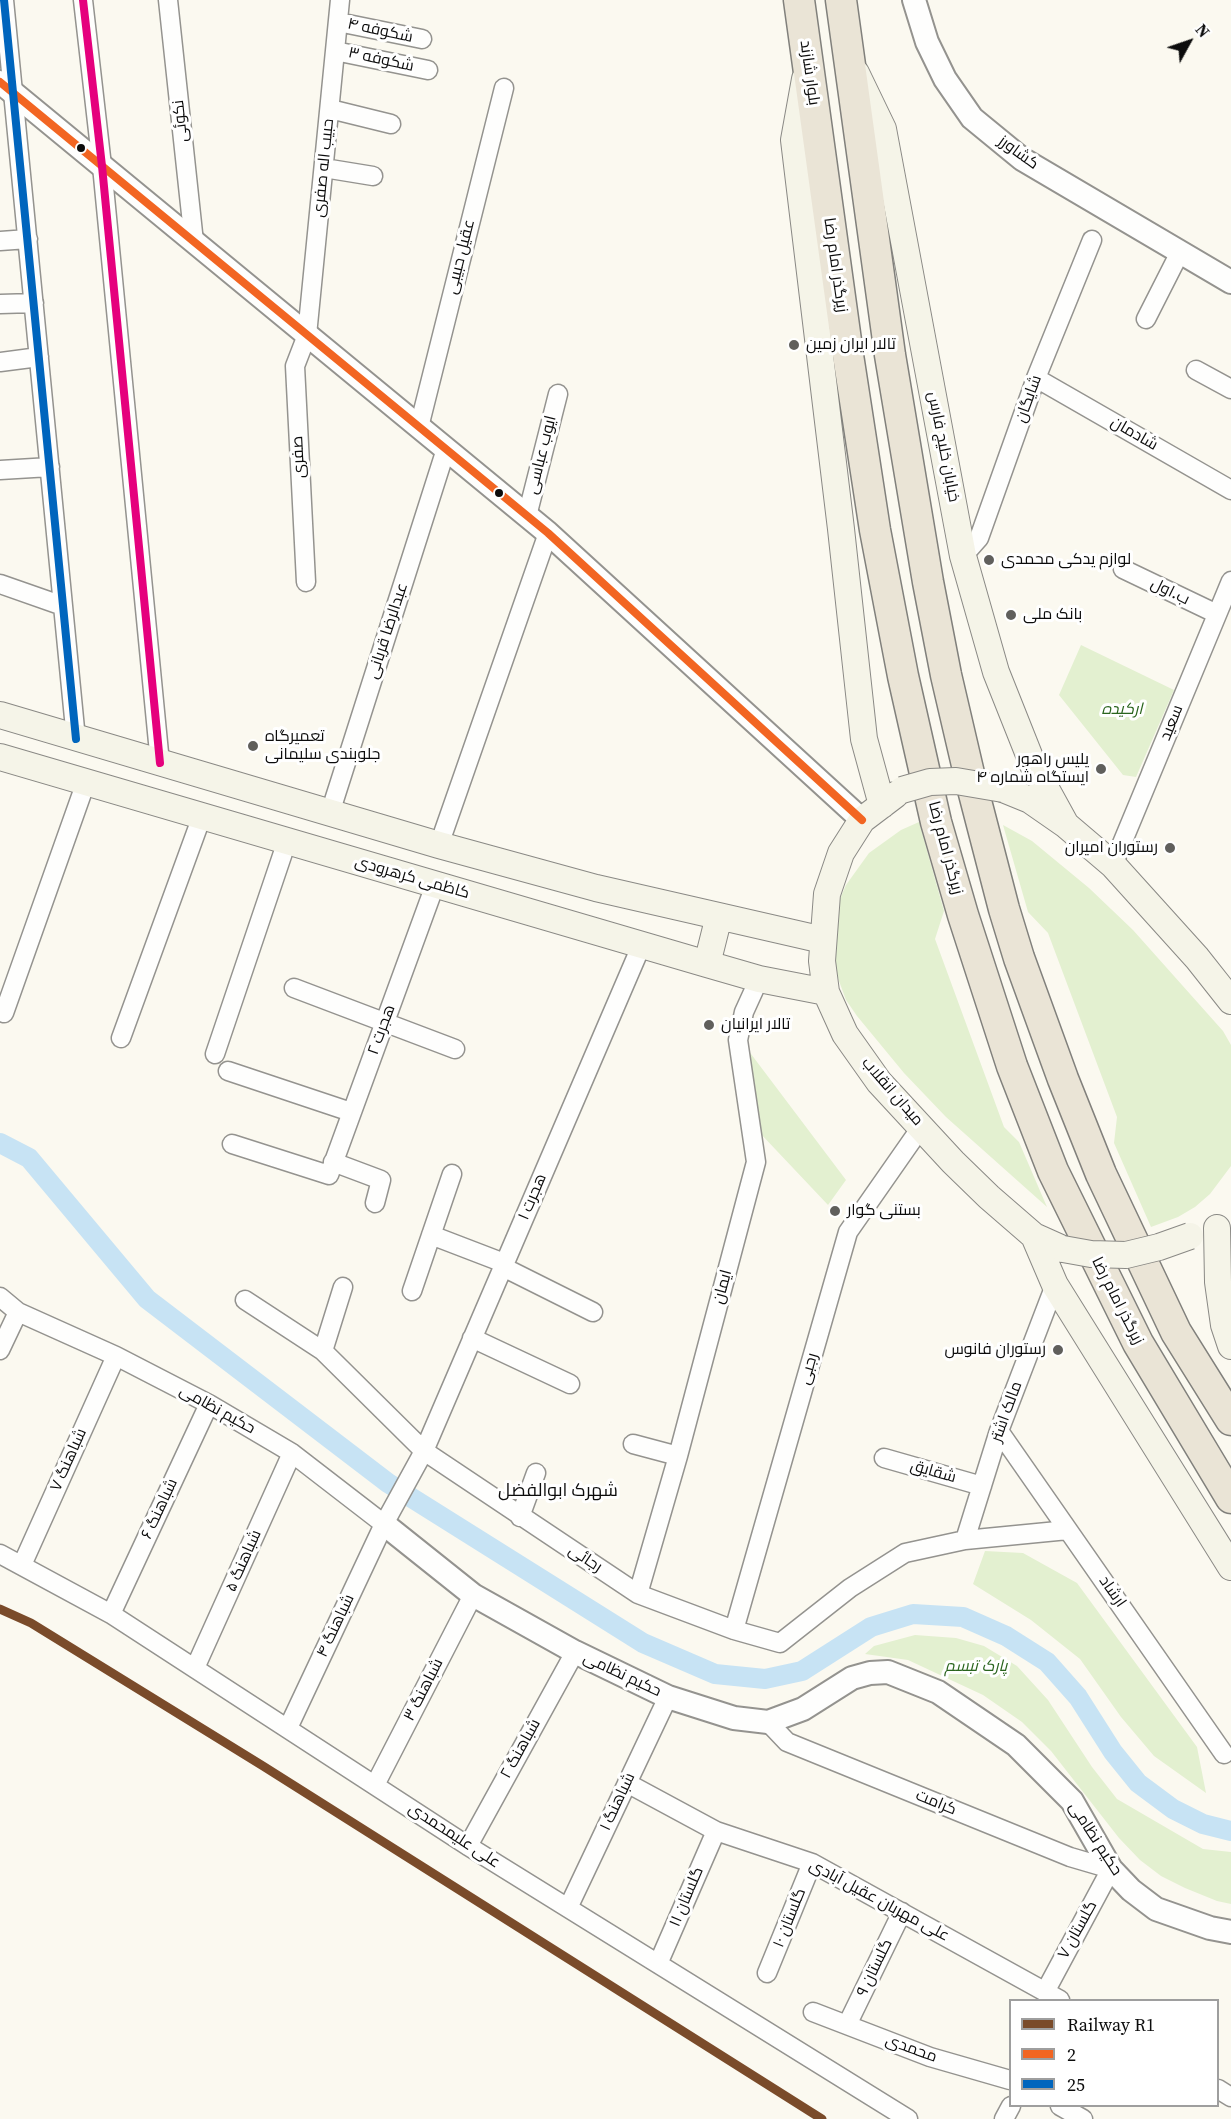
<!DOCTYPE html>
<html>
<head>
<meta charset="utf-8">
<style>
  body { margin:0 }
  #map { position:relative; width:1231px; height:2119px; overflow:hidden; background:#fbf9f0; font-family:"Source Serif 4",serif }
  canvas { display:block }
  .legend { position:absolute; left:1009px; top:1999px; width:210px; height:108px; box-sizing:border-box; background:#fff; border:2px solid #9e9e9e; margin:0; padding:8px 10px; list-style:none; font-size:18px; color:#0c0c0c }
  .legend li { display:flex; align-items:center; gap:12px; height:30px }
  .legend b { width:30px; border:2px solid #9e9e9e }
  .north { position:absolute; left:1159px; top:12px; width:60px; height:60px; -webkit-text-stroke:4px #fff; paint-order:stroke; rotate:50deg; font-size:16px; font-weight:700; line-height:24px; text-align:center; color:#0c0c0c }
  .north::after { content:''; display:block; margin:auto; width:21px; height:27px; background:#0c0c0c; clip-path:polygon(50% 0,100% 100%,50% 72%,0 100%) }
</style>
</head>
<body>
<div id="map">
<canvas width="1231" height="2119"></canvas>
<ul class="legend">
<li><b style="height:8px;background:#7a4b2a"></b>Railway R1</li>
<li><b style="height:8px;background:#f26522"></b>2</li>
<li><b style="height:8px;background:#0065bd"></b>25</li>
</ul>
<div class="north">N</div>
</div>
<script>
const c = document.querySelector('canvas').getContext('2d');
c.lineJoin = 'round';
function fillPath(path, color) { c.fillStyle = color; c.fill(path, 'evenodd'); }
const shape = rows => new Path2D(rows.map(r => 'M' + r).join(''));
function trace(path, color, width, dash) { c.strokeStyle = color; c.lineWidth = width; c.lineCap = dash ? 'butt' : 'round'; c.setLineDash(dash || []); c.stroke(path); }
function write(font, color, halo, rows, align = 'center') {
  c.font = font + ' "Source Serif 4",Cairo,serif'; c.lineWidth = 6; c.setLineDash([]); c.textBaseline = 'middle'; c.strokeStyle = halo; c.fillStyle = color; for (const [text, x, y, turn = 0] of rows) {
    c.save(); c.translate(x, y); c.rotate((+turn || 0) * Math.PI / 180); c.textAlign = isNaN(turn) ? turn : align; if (halo) c.strokeText(text, 0, 0); c.fillText(text, 0, 0); c.restore();
  }
}
fillPath(shape([
  [1081,645,1174,690,1136,777,1123,775,1059,695],
  [919,822,944,911,935,939,1004,1127,1019,1142,1047,1207,946,1117,904,1073,857,1016,846,1000,839,981,834,962,838,903,846,885,869,853,901,830],
  [1003,825,1032,841,1089,888,1133,930,1223,1031,1231,1045,1231,1166,1210,1194,1195,1207,1178,1217,1151,1227,1114,1143,1117,1117,1048,933,1028,912],
  [745,1046,846,1180,828,1205,759,1132],
  [985,1551,1023,1553,1077,1583,1197,1747,1206,1793,1154,1756,1121,1717,1080,1659,1031,1620,973,1584],
  [915,1635,956,1638,984,1646,1017,1666,1048,1700,1092,1767,1117,1799,1203,1849,1231,1852,1231,1904,1217,1901,1185,1888,1161,1876,1140,1860,1119,1838,1051,1751,1022,1722,983,1695,908,1660,865,1654,874,1646]
]), '#e3f0d0');
trace(shape([
  [0,1143,29,1158,147,1299,388,1483,643,1643,715,1674,765,1679,802,1671,871,1627,913,1614,963,1617,1006,1636,1047,1662,1078,1697,1113,1752,1138,1783,1173,1809,1203,1824,1231,1831]
]), '#c7e3f4', 20);
const minor = shape([
  [4,0,76,739],
  [83,0,102,166,160,763],
  [168,0,194,242],
  [338,22,422,39],
  [335,51,428,70],
  [330,109,391,124],
  [324,168,373,176],
  [0,241,28,239],
  [0,304,34,303],
  [1146,319,1180,252],
  [0,362,39,357],
  [1196,370,1231,389],
  [1036,378,1231,490],
  [419,427,504,88],
  [0,470,50,467],
  [527,516,558,394],
  [963,556,979,538,1036,378,1092,240],
  [1123,569,1217,614],
  [306,582,295,366,307,335,340,0],
  [0,584,63,606],
  [330,813,446,449],
  [439,845,548,533],
  [1113,865,1231,581],
  [294,988,455,1049],
  [4,1013,86,782],
  [121,1038,202,816],
  [215,1054,287,841],
  [228,1071,351,1112],
  [232,1144,329,1175,435,885],
  [333,1162,381,1180,375,1203],
  [431,1235,504,1263],
  [503,1267,593,1312],
  [412,1291,452,1174],
  [0,1297,18,1312,116,1356,209,1404,292,1453,384,1524],
  [245,1300,323,1351,424,1451,638,1594,734,1630,780,1643,850,1588,905,1553,965,1540,1068,1530],
  [472,1338,570,1384],
  [0,1350,18,1312],
  [323,1351,343,1287],
  [999,1431,1224,1754],
  [633,1444,678,1456],
  [884,1458,982,1486],
  [520,1517,536,1473],
  [965,1540,999,1431,1055,1285],
  [0,1554,111,1614,468,1846,908,2119],
  [22,1565,116,1356],
  [638,1594,678,1456,756,1162,738,1040,744,1012,759,979],
  [111,1614,209,1404],
  [734,1630,848,1232,922,1126],
  [195,1668,292,1453],
  [768,1722,787,1742,1070,1857,1111,1869,1045,1992],
  [288,1728,384,1524,424,1451,642,944],
  [627,1783,716,1831,812,1863,1060,2000],
  [375,1785,473,1595],
  [468,1846,575,1652],
  [568,1908,668,1697],
  [658,1964,716,1831],
  [767,1973,812,1863],
  [813,2012,930,2057,1010,2080],
  [847,2025,902,1912],
  [1218,2089,1231,2097],
  [1060,2106,1083,2119],
  [1004,2119,1011,2106]
]);
const tertiary = shape([
  [914,0,927,42,945,79,972,118,1022,159,1231,282],
  [0,82,548,533,862,820],
  [384,1524,473,1595,575,1652,668,1697,734,1718,768,1722,803,1709,852,1678,870,1673,888,1672,938,1692,1016,1745,1072,1801,1111,1869,1131,1890,1156,1909,1210,1928,1231,1932]
]);
const secondary = shape([
  [856,73,883,129,963,556,996,672,1033,765,1066,825],
  [805,79,794,140,841,529,864,739,882,805],
  [0,715,439,845,596,888,823,940],
  [0,757,707,964,759,979,826,992],
  [1003,789,1030,800,1066,825,1113,865,1197,958,1231,1001],
  [895,795,862,820,841,853,827,894,822,961,826,992,845,1034,879,1082,953,1162,989,1197,1034,1236,1063,1249],
  [707,964,719,916],
  [1217,1228,1218,1282,1224,1325,1231,1346],
  [1034,1236,1055,1285,1231,1567]
]);
const trunk = shape([
  [799,0,848,355,875,530,903,676,936,822,963,915,1012,1066,1053,1171,1138,1343,1231,1498],
  [841,0,890,355,928,582,946,675,970,778,1004,909,1019,958,1063,1079,1101,1174,1176,1332,1231,1420]
]);
trace(minor, '#94938f', 21);
trace(tertiary, '#94938f', 26);
trace(secondary, '#8a8985', 28);
trace(trunk, '#81807c', 33);
trace(minor, '#fefefd', 18);
trace(tertiary, '#fefefd', 22);
trace(secondary, '#f5f4e8', 26);
trace(trunk, '#eae4d6', 30);
const secondaryBridge = shape([
  [902,790,930,782,956,781,1003,789],
  [1063,1249,1091,1254,1126,1255,1159,1247,1190,1236]
]);
trace(secondaryBridge, '#8a8985', 28, []);
trace(secondaryBridge, '#f5f4e8', 26);
trace(shape([
  [0,82,548,533,862,820]
]), '#f26522', 8);
trace(shape([
  [4,0,76,739]
]), '#0065bd', 8);
trace(shape([
  [83,0,102,166,160,763]
]), '#e5007d', 8);
trace(shape([
  [0,1609,31,1623,263,1766,822,2119]
]), '#7a4b2a', 9);
for (const [x, y, r, color] of [
  [81,148,5,"#0c0c0c"],
  [794,345,6,"#605f5c"],
  [499,493,5,"#0c0c0c"],
  [989,560,6,"#605f5c"],
  [1011,615,6,"#605f5c"],
  [253,746,6,"#605f5c"],
  [1101,769,6,"#605f5c"],
  [1170,848,6,"#605f5c"],
  [709,1025,6,"#605f5c"],
  [835,1211,6,"#605f5c"],
  [1058,1350,6,"#605f5c"]
]) { const dot = new Path2D(); dot.arc(x, y, r, 0, 2 * Math.PI); c.fillStyle = color; c.fill(dot); trace(dot, '#fff', 2); }
write('16px', '#0c0c0c', '#fff', [
  ["شکوفه ۴",380,31,12],
  ["شکوفه ۳",381,60,12],
  ["بلوار شازند",809,73,82],
  ["نکوئی",181,121,-96],
  ["کشاورز",1018,153,36],
  ["حبیب اله صفری",324,168,-84],
  ["عقیل حبیبی",461,257,-76],
  ["زیرگذر امام رضا",835,265,82],
  ["شایگان",1029,399,-70],
  ["شادمان",1134,434,30],
  ["خیابان خلیج فارس",943,447,79],
  ["ایوب عباسی",542,455,-76],
  ["صفری",299,457,-93],
  ["ب.اول",1170,592,26],
  ["عبدالرضا قربانی",388,631,-72],
  ["سعید",1172,723,-68],
  ["زیرگذر امام رضا",945,848,75],
  ["کاظمی کرهرودی",412,878,16],
  ["هجرت ۲",382,1030,-70],
  ["میدان انقلاب",892,1092,49],
  ["هجرت ۱",533,1197,-67],
  ["ایمان",723,1287,-75],
  ["زیرگذر امام رضا",1117,1301,63],
  ["رجبی",809,1369,-74],
  ["حکیم نظامی",217,1410,29],
  ["مالک اشتر",1007,1412,-70],
  ["شباهنگ ۷",69,1460,-66],
  ["شقایق",933,1472,16],
  ["شباهنگ ۶",160,1509,-65],
  ["رجائی",585,1559,33],
  ["شباهنگ ۵",244,1561,-66],
  ["ارشاد",1112,1592,55],
  ["شباهنگ ۴",336,1626,-65],
  ["حکیم نظامی",622,1675,25],
  ["شباهنگ ۳",424,1690,-63],
  ["شباهنگ ۲",521,1749,-61],
  ["شباهنگ ۱",618,1802,-65],
  ["کرامت",936,1803,22],
  ["علی علیمحمدی",454,1836,33],
  ["حکیم نظامی",1095,1839,57],
  ["گلستان ۱۱",687,1897,-67],
  ["علی مهربان عقیل آبادی",879,1901,28],
  ["گلستان ۱۰",790,1918,-68],
  ["گلستان ۷",1078,1930,-61],
  ["گلستان ۹",875,1968,-64],
  ["محمدی",911,2049,20]
]);
write('16px', '#0c0c0c', '#fff', [
  ["تالار ایران زمین",806,345],
  ["لوازم یدکی محمدی",1001,560],
  ["بانک ملی",1023,615],
  ["تعمیرگاه",265,737],
  ["جلوبندی سلیمانی",265,755],
  ["پلیس راهور",1089,760,"right"],
  ["ایستگاه شماره ۴",1089,778,"right"],
  ["رستوران امیران",1158,848,"right"],
  ["تالار ایرانیان",721,1025],
  ["بستنی گوار",847,1211],
  ["رستوران فانوس",1046,1350,"right"]
], 'left');
write('italic 16px', '#29641d', '#fff', [
  ["ارکیده",1122,710],
  ["پارک تبسم",976,1667]
]);
write('18px', '#0c0c0c', '#fff', [
  ["شهرک ابوالفضل",558,1491]
]);
</script>
</body>
</html>
